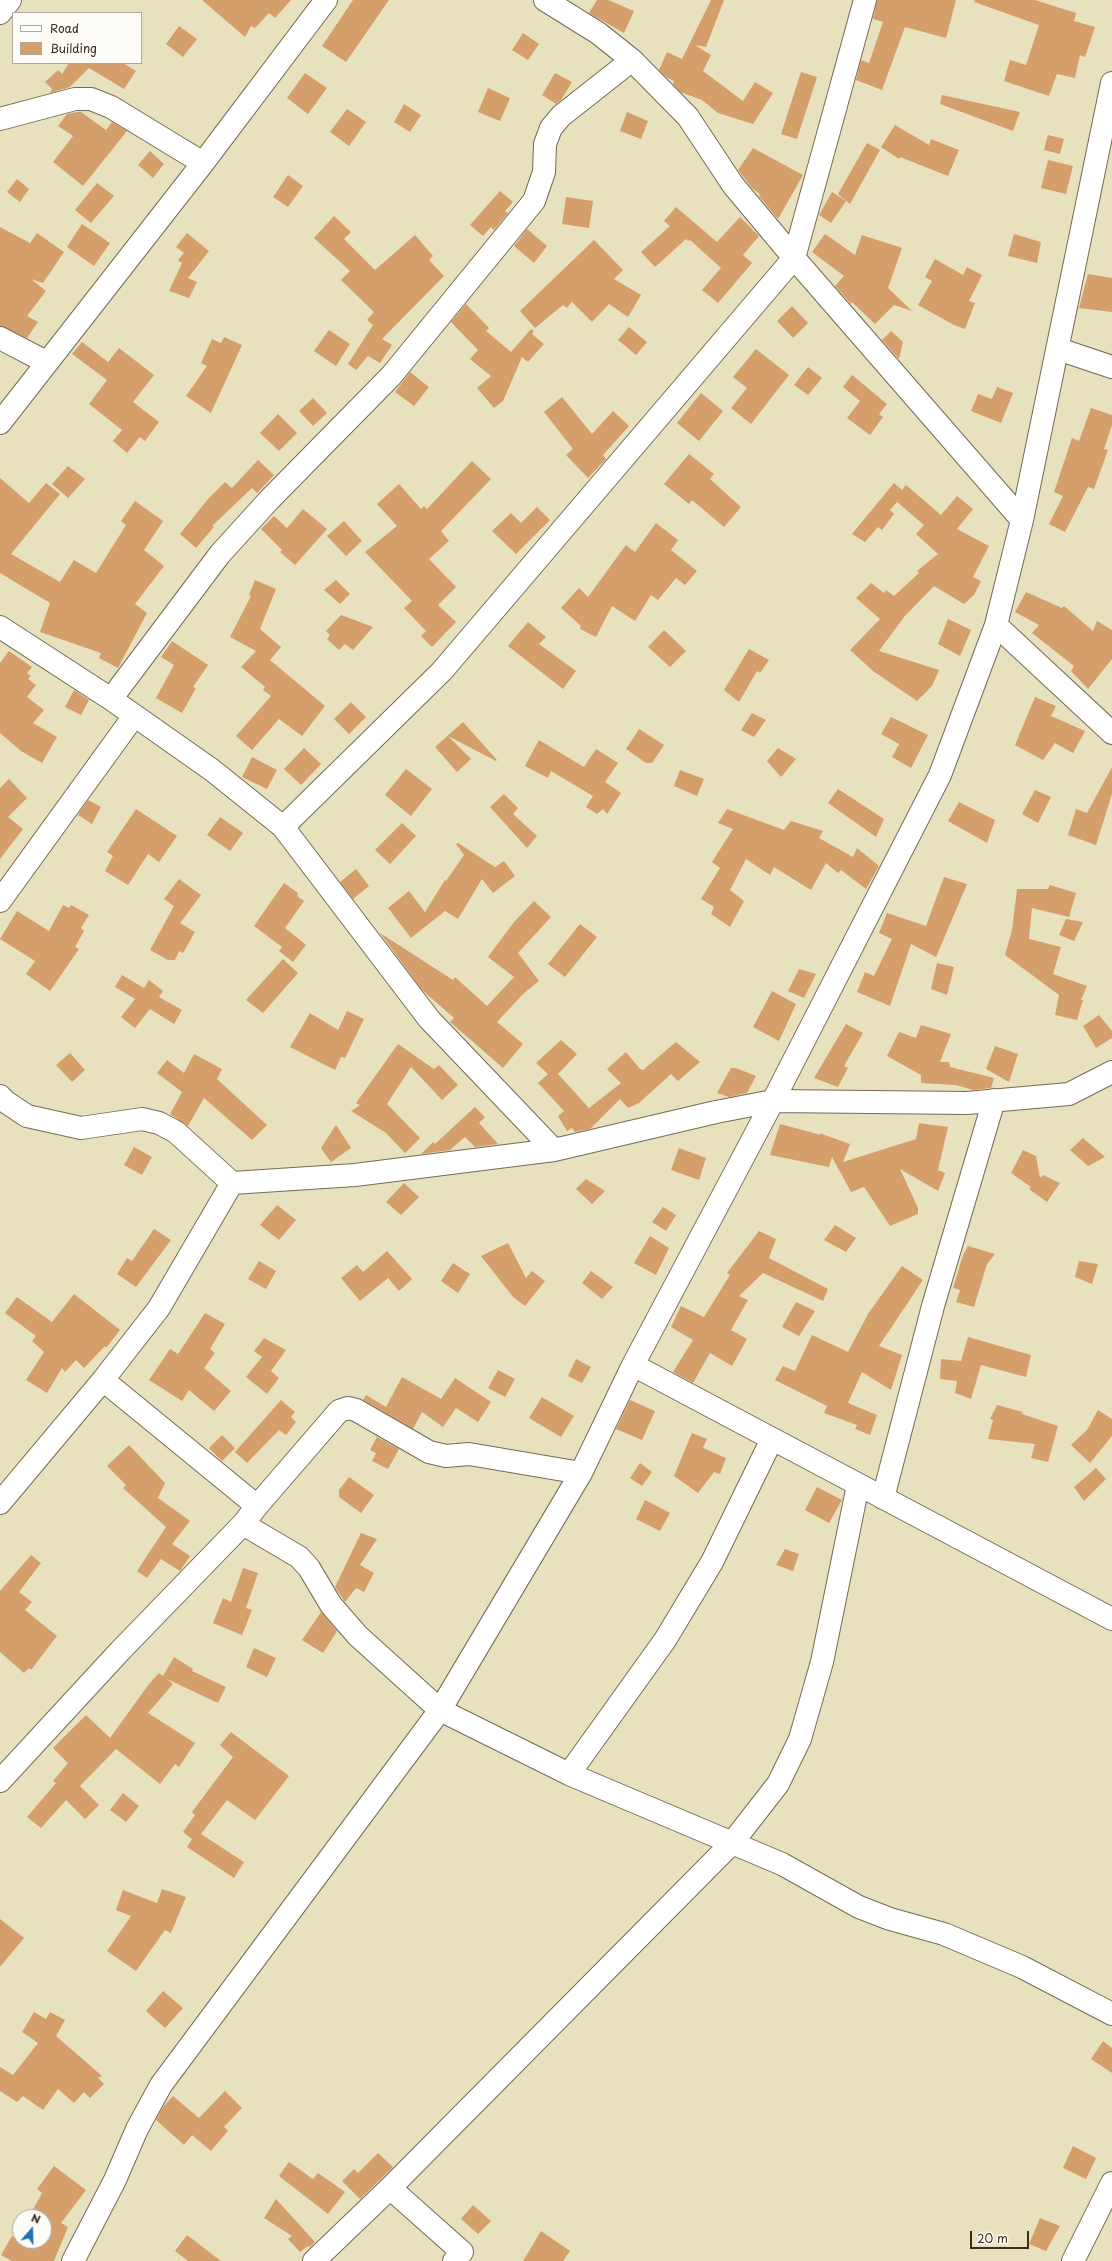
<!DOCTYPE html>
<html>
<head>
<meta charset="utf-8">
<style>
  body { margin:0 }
  #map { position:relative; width:1112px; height:2261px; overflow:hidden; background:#e8e1bd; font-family:"Playpen Sans",sans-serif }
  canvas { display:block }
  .legend { position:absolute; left:12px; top:12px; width:130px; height:52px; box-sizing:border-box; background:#fdfcf7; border:1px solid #afa8a0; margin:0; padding:5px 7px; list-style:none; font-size:12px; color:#3b2a1e }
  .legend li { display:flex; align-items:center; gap:8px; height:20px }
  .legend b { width:20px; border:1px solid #afa8a0 }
  .north { position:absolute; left:12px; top:2209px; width:40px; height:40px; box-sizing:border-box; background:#fdfcf7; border:1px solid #afa8a0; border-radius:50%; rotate:20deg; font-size:11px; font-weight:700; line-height:16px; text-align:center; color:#3b2a1e }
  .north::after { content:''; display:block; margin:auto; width:14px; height:18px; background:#1f6fb2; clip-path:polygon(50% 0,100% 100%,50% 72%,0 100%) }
  .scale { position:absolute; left:970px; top:2231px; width:59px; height:18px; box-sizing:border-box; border:2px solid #3b2a1e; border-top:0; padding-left:5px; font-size:12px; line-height:14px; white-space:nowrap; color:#3b2a1e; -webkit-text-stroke:3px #fdfcf7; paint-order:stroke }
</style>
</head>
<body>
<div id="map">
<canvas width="1112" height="2261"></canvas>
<ul class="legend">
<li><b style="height:5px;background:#fff"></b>Road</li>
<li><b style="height:11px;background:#d59f6b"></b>Building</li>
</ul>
<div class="north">N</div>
<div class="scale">20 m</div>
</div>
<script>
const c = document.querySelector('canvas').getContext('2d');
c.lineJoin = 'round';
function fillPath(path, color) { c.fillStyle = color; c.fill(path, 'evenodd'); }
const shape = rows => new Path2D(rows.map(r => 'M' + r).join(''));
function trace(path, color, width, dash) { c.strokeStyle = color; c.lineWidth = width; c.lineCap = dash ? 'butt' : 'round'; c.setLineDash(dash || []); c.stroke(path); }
fillPath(shape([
  [202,0,291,0,275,18,269,13,255,28,251,26,245,37],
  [353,0,389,0,346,62,322,46],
  [597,0,608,0,634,11,624,33,589,13],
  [711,0,724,0,706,47,695,45,711,55,703,71,743,101,755,82,773,93,753,124,718,113,702,100,680,92,673,84,674,81,666,77,659,70,667,52,682,59],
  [877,0,956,0,946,38,905,27,882,90,856,80,861,60,869,63,883,22,873,19],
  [975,0,1035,0,1076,13,1074,21,1095,27,1085,57,1080,55,1075,78,1057,74,1049,96,1004,81,1010,60,1026,65,1039,25,974,2],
  [179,26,197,39,183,57,166,44],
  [523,33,539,44,528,60,512,50],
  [69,63,123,63,136,71,124,89,89,68,70,87,50,93,52,89,45,82,58,70,62,74],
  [801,72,817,77,797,139,781,134],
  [305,73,327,88,308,114,287,98],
  [555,73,572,82,561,100,556,104,542,95],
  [488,88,510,98,500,121,478,112],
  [942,95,1020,112,1013,131,940,104],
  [404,104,421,115,410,132,394,122],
  [347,109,366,122,349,146,330,132],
  [77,112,81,112,106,130,112,122,127,131,83,186,53,162,73,136,58,126,67,114],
  [627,112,648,121,641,139,620,131],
  [895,125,929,145,931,139,959,150,948,176,900,157,899,159,881,147],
  [1048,135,1064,139,1060,154,1044,150],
  [867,143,880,150,850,204,838,194],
  [753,148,803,175,778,219,759,196,760,194,752,188,738,170],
  [150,151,164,164,153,178,138,165],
  [1048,160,1073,166,1066,194,1041,188],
  [288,175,303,186,288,207,273,197],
  [17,179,29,189,20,202,7,192],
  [97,183,114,196,91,223,75,210],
  [500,191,513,202,505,211,508,213,494,230,491,227,483,236,470,225],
  [832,192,846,201,831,223,819,215],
  [566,197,593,201,589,228,562,224],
  [676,207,717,242,740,217,759,236,743,255,752,263,718,303,702,290,721,268,690,240,688,241,686,239,655,267,641,252,670,226,664,221],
  [334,216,351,232,344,239,375,270,415,235,433,256,429,260,444,276,382,339,392,345,380,363,368,356,356,370,348,364,373,325,367,320,374,312,341,280,350,271,314,238],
  [82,224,110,243,94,266,67,247],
  [0,227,30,243,37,233,64,252,43,283,31,279,46,291,27,316,38,322,27,338,0,326],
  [527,229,547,246,534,263,514,246],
  [187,233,209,251,188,278,197,282,189,298,169,291,182,263,178,260,184,253,176,247],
  [825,234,855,255,862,235,902,248,888,288,912,311,894,305,875,324,852,302,851,304,835,286,844,276,812,252],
  [1014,234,1041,242,1037,263,1008,256],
  [594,240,623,270,614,279,641,295,628,317,609,304,592,322,572,302,567,308,563,305,535,328,520,311],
  [935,259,963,275,967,267,982,275,969,301,975,303,965,329,954,325,918,305,932,281,925,277],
  [1088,274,1112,278,1112,312,1079,308],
  [466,304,489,328,486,331,511,352,531,329,534,331,532,334,544,344,528,362,522,357,503,401,494,408,477,388,491,376,470,359,478,350,451,322],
  [792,306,808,323,793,338,777,321],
  [629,327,647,342,636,355,618,340],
  [329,330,350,344,336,366,314,351],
  [891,331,903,342,899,359,882,340],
  [224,337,242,345,211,413,186,396,207,366,201,363,212,339,221,343],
  [82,342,108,362,119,348,154,375,133,402,159,422,145,441,140,437,127,453,113,441,122,430,89,404,107,380,72,354],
  [756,349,789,375,751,424,731,408,747,388,733,377],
  [808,367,822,378,808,395,794,385],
  [410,372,429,387,414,406,395,392],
  [852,375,887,404,879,414,883,417,870,435,847,418,860,401,843,387],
  [997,387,1013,393,1001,423,971,411,978,394,992,399],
  [701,393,723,411,699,441,677,423],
  [562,397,592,434,613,411,629,426,603,455,606,459,588,478,566,455,573,449,544,412],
  [313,398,327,413,313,426,299,411],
  [1091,408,1112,415,1112,425,1104,449,1108,450,1094,489,1088,487,1065,532,1049,524,1063,496,1054,492,1072,438,1079,441],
  [278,414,297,433,279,451,260,433],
  [689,454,714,474,710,479,741,507,724,527,692,500,689,504,664,484],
  [258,460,274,475,257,493,252,488,212,526,214,527,196,548,180,534,208,499,225,482,232,488],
  [472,461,491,479,441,531,449,541,429,559,456,587,438,605,456,622,432,647,421,636,426,631,404,608,412,601,365,552,397,526,377,504,399,484,421,509,424,506,427,509],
  [68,466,85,479,68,498,52,484],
  [0,478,29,503,46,483,60,494,11,554,60,582,74,560,96,573,126,525,121,521,135,501,163,521,144,550,164,566,135,604,147,613,118,668,99,658,101,653,40,632,50,603,0,573],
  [894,483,902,490,906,485,941,515,957,496,973,509,957,529,989,546,973,577,981,581,974,595,964,604,934,586,904,617,879,651,939,670,932,686,917,701,873,671,850,650,880,619,856,598,871,583,884,593,886,590,894,596,919,573,917,571,938,554,916,534,924,525,897,502,890,510,894,514,882,530,878,527,865,542,852,534],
  [537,507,550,520,516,554,492,531,511,513,521,523],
  [303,509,327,529,295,565,280,552,282,550,261,529,274,516,287,528],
  [344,521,362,541,346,556,327,536],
  [656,523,678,540,671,550,697,571,685,585,676,578,658,600,651,595,635,621,612,606,596,637,580,629,581,626,561,608,579,588,588,597,626,545,635,552],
  [255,580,276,589,260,629,281,647,270,660,325,706,302,736,279,719,252,750,236,736,271,696,263,690,265,687,241,667,256,651,230,637,251,596,249,595],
  [336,580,350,594,340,604,324,590],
  [1026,592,1062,608,1064,606,1093,631,1097,621,1112,630,1112,659,1088,689,1071,671,1074,666,1032,633,1039,625,1015,612],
  [341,615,373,627,353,650,345,644,339,650,327,639,330,635,326,631],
  [948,619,971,630,960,656,938,644],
  [528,622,546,637,539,644,576,671,563,689,508,646],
  [664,630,686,651,670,667,648,647],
  [172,641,208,665,193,687,196,688,182,713,156,698,174,665,161,657],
  [749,649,769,660,760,673,757,671,739,702,724,690],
  [9,651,32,667,27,673,31,676,28,679,36,685,27,697,44,710,33,723,57,737,42,763,21,751,0,733,0,663],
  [74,690,89,700,81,715,65,707],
  [1035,697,1056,706,1051,716,1085,731,1073,753,1055,743,1043,760,1015,745],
  [351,702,366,717,349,734,334,719],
  [752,713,766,720,754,737,741,730],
  [891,717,928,735,911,768,892,757,899,744,881,734],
  [463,722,497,760,496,761,448,736,471,759,457,772,435,747],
  [639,729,664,745,652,763,646,763,626,749],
  [539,740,584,767,596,749,618,763,605,782,621,793,607,814,603,809,597,814,586,807,593,796,551,771,548,778,525,766],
  [304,748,321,764,301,785,284,769],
  [778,748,796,759,781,777,767,761],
  [252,757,277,770,267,789,242,777],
  [1112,767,1112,794,1096,845,1068,835,1076,809,1087,813],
  [406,769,432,789,411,816,385,795],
  [680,770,704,779,697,796,674,786],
  [9,779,27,798,8,817,23,829,0,859,0,788],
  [838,789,884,819,876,837,828,803],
  [1035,790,1051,797,1038,823,1022,814],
  [504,794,518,808,513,814,537,836,527,848,490,807],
  [88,800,101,807,92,824,78,815],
  [959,802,995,820,987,843,948,821],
  [136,809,177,836,159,862,148,854,128,885,105,871,113,856,107,852],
  [727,809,784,830,791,821,823,831,819,838,853,857,857,848,879,866,866,889,841,870,838,873,826,863,811,890,774,867,770,875,746,859,730,890,744,901,730,927,711,914,714,907,701,899,720,868,712,862,733,829,718,823],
  [220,817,243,833,230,851,207,835],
  [402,823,416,836,390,864,375,850],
  [458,843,495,867,504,861,515,876,493,893,482,879,458,919,445,911,411,938,388,908,409,891,425,912,445,880,446,881,464,855,456,844],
  [356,869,369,886,353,899,340,882],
  [944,877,967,884,936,957,911,944,890,1006,857,992,865,972,874,976,892,939,879,933,887,913,926,926],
  [179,879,201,895,180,923,195,932,183,953,179,951,175,960,168,960,150,950,174,906,164,899],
  [284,883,298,893,297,896,304,901,285,928,306,945,293,962,279,951,282,947,254,926],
  [1050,885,1076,893,1069,917,1032,908,1029,939,1061,947,1053,974,1087,986,1081,1000,1083,1000,1077,1020,1055,1015,1059,995,1005,955,1012,930,1017,889,1048,889],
  [534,901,551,917,518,953,539,981,524,993,497,1022,523,1044,503,1068,450,1022,454,1018,422,990,380,933,453,980,455,977,487,1006,514,977,488,957,514,922],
  [63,905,69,908,71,905,89,915,81,928,84,931,75,947,79,949,50,991,26,974,35,961,0,939,17,911,49,931],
  [1066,919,1083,922,1074,941,1059,935],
  [580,924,597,937,565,977,548,964],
  [283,959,298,973,263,1013,246,1000],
  [937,963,954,967,947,995,931,989],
  [799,969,816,974,804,998,788,991],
  [122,975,144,988,149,980,163,991,159,997,182,1010,174,1024,150,1009,135,1028,121,1017,135,999,115,987],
  [772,991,796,1004,779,1041,753,1027],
  [347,1011,364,1019,345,1058,341,1057,335,1070,290,1047,310,1013,338,1030],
  [1099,1015,1112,1031,1112,1038,1096,1048,1083,1026],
  [846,1024,863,1033,844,1066,848,1068,838,1087,814,1078],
  [921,1025,951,1034,940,1062,949,1062,950,1067,994,1078,991,1088,973,1090,956,1085,921,1083,921,1075,887,1056,899,1032,916,1038],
  [561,1040,577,1054,558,1074,589,1108,621,1083,607,1069,626,1052,640,1069,643,1070,676,1042,700,1062,678,1081,671,1074,639,1103,628,1108,620,1099,590,1129,575,1132,572,1128,567,1131,558,1116,564,1111,538,1083,548,1074,536,1063],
  [398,1044,434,1069,439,1065,458,1085,442,1100,411,1067,387,1104,420,1138,405,1153,386,1133,351,1111,360,1105,356,1103],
  [995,1046,1018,1054,1009,1082,986,1069],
  [70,1053,85,1070,72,1082,56,1065],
  [194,1054,222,1069,217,1079,267,1125,252,1140,204,1098,188,1126,170,1114,182,1092,157,1073,167,1060,184,1073],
  [731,1068,736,1068,756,1076,747,1093,729,1097,717,1093],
  [475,1107,485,1117,479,1123,498,1144,475,1147,465,1137,450,1150,421,1154,433,1142,435,1144],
  [919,1123,948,1127,938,1170,945,1173,938,1191,900,1169,918,1208,918,1214,890,1226,864,1187,851,1192,832,1157,829,1167,770,1155,780,1124,821,1135,819,1133,850,1144,843,1162,916,1139],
  [336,1125,351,1148,331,1162,321,1148],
  [1083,1138,1105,1157,1088,1166,1070,1150],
  [134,1147,152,1157,142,1175,124,1165],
  [679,1148,706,1158,699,1180,671,1170],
  [1023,1150,1036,1156,1040,1178,1043,1175,1060,1183,1047,1202,1029,1189,1031,1187,1011,1173],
  [586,1179,605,1191,592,1204,576,1189],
  [404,1183,419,1197,401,1215,386,1202],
  [277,1205,296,1220,279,1240,260,1225],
  [663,1207,676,1215,666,1231,652,1222],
  [835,1225,856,1238,846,1252,824,1240],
  [154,1229,171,1240,136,1287,117,1274,127,1258,132,1261],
  [759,1231,776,1239,769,1258,828,1289,823,1301,763,1273,739,1296,748,1300,731,1330,747,1339,732,1366,710,1353,693,1383,673,1372,693,1340,671,1327,681,1306,704,1317,730,1275,727,1273],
  [650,1236,669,1248,656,1275,634,1263],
  [508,1243,526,1278,532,1271,545,1281,525,1306,513,1297,481,1256],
  [968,1246,995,1254,987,1264,974,1307,956,1302,960,1290,953,1288,963,1255],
  [387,1251,412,1279,399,1291,388,1278,360,1301,341,1278,357,1265,363,1272],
  [259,1261,276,1271,266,1289,248,1279],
  [1079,1261,1098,1264,1092,1284,1075,1277],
  [453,1263,470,1274,458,1293,441,1281],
  [902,1266,923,1280,879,1346,902,1355,891,1390,862,1372,848,1403,877,1415,870,1435,855,1429,857,1425,824,1413,827,1406,775,1380,783,1366,795,1371,812,1335,848,1352,868,1314],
  [591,1271,613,1287,602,1299,582,1283],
  [74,1294,120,1330,106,1348,105,1346,84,1368,76,1360,65,1372,62,1368,47,1393,26,1380,44,1352,32,1341,36,1336,5,1313,17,1297,52,1322],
  [796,1302,815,1311,799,1336,782,1327],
  [205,1313,225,1324,210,1349,215,1353,204,1368,231,1391,214,1411,189,1390,182,1401,149,1380,170,1349,178,1354],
  [968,1337,1031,1355,1026,1377,981,1365,971,1399,955,1393,957,1381,940,1379,941,1359,961,1361],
  [264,1338,286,1350,271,1371,279,1378,267,1394,246,1377,262,1357,254,1351],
  [576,1359,591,1367,582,1383,568,1376],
  [498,1370,515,1379,505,1397,488,1388],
  [402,1377,441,1399,455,1378,491,1402,478,1422,456,1408,443,1427,422,1412,413,1429,363,1400,366,1395,386,1407],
  [542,1397,574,1416,561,1437,529,1418],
  [281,1400,295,1412,291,1417,296,1422,286,1435,279,1430,247,1463,235,1452],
  [630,1400,655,1411,642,1440,616,1429],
  [997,1405,1023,1412,1022,1414,1058,1426,1048,1462,1031,1458,1035,1444,988,1439,993,1420,990,1419],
  [1098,1410,1112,1419,1112,1436,1090,1463,1071,1445,1087,1430],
  [692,1433,707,1439,703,1448,726,1458,720,1474,714,1472,698,1493,674,1476],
  [222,1435,235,1448,222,1461,209,1448],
  [377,1437,399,1449,388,1469,372,1461,376,1453,370,1450],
  [129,1445,165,1483,158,1498,190,1521,172,1544,190,1556,180,1571,161,1559,147,1578,137,1571,166,1527,123,1488,126,1485,107,1466],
  [640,1463,652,1472,642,1486,630,1478],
  [1096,1468,1106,1479,1084,1501,1074,1487],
  [349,1477,374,1495,361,1513,339,1497,339,1490],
  [817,1487,842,1500,829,1523,805,1510],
  [645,1500,670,1513,660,1531,636,1519],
  [361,1533,377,1539,360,1565,374,1573,364,1592,356,1588,345,1602,335,1587],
  [785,1549,799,1554,793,1571,776,1565],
  [31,1555,41,1563,19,1592,32,1602,25,1610,57,1636,31,1670,29,1668,24,1673,0,1652,0,1591],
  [243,1568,258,1573,246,1608,252,1610,242,1635,213,1623,223,1598,231,1602],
  [321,1612,337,1631,323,1653,302,1640],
  [254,1648,276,1658,267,1677,246,1667],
  [174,1657,193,1669,192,1671,226,1687,218,1703,167,1679,173,1684,148,1713,195,1743,179,1767,175,1764,160,1784,116,1749,80,1786,99,1805,85,1819,66,1800,41,1828,27,1817,56,1783,53,1781,68,1763,53,1748,86,1715,110,1738,149,1684,159,1673,163,1676],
  [231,1732,289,1776,255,1820,227,1800,201,1834,244,1862,234,1878,187,1847,192,1839,183,1832,195,1815,192,1812,233,1757,220,1745],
  [123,1793,139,1806,126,1822,110,1810],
  [162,1889,186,1897,171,1933,165,1930,136,1971,107,1951,131,1916,116,1910,123,1890,157,1903],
  [0,1919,24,1938,0,1967],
  [163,1991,183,2008,165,2028,146,2011],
  [34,2012,46,2019,50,2012,65,2020,56,2036,102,2076,98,2078,104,2084,90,2098,84,2092,74,2103,58,2089,43,2110,23,2096,17,2102,0,2091,0,2067,13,2075,38,2043,22,2032],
  [1103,2041,1112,2048,1112,2073,1091,2059],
  [225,2091,242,2108,224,2127,228,2131,211,2151,192,2135,184,2145,156,2120,163,2107,173,2096,199,2118],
  [1073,2146,1096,2158,1086,2179,1063,2168],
  [378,2153,393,2167,360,2199,342,2181,354,2169,358,2173],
  [289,2162,313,2179,318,2173,345,2192,328,2214,279,2176],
  [54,2166,86,2190,61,2223,68,2227,54,2261,12,2261,1,2255,12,2236,18,2239,20,2235,20,2241,44,2241,44,2217,29,2217,42,2193,37,2189],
  [276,2199,315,2242,310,2247,308,2246,300,2252,288,2239,292,2236,264,2218],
  [473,2205,491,2221,478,2234,461,2219],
  [1040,2218,1060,2226,1046,2251,1029,2244],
  [541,2231,570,2251,563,2261,523,2261],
  [187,2235,221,2261,188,2261,175,2251]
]), '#d59f6b');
const minor = shape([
  [545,0,598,33,632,60,688,117,733,185,794,258,1022,520],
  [0,13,10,0],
  [0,119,75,99,91,99,111,107,203,163],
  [0,338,46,362],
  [1058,349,1112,367],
  [0,423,203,163,326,0],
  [996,625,1112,733],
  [0,627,111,699,212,770,283,827,429,1019,554,1150],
  [111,699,220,554,269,500,391,376,534,201,544,172,545,144,551,128,561,116,632,60],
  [283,827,442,671,794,258,865,0],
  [0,901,134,716],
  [0,1096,6,1102,27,1116,81,1128,142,1119,159,1123,176,1132,232,1183,355,1175,554,1150,716,1112,773,1101,967,1103,1069,1094,1112,1072],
  [633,1365,1112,1619],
  [103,1380,257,1506],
  [883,1498,933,1306,994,1100],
  [0,1503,103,1380,159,1308,232,1183],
  [243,1524,299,1557,309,1568,331,1605,358,1636,440,1710,569,1774,782,1864,859,1907,890,1919,944,1934,1022,1967,1112,2014],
  [569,1774,665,1640,712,1562,772,1439],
  [0,1781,120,1651,243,1524,257,1506,339,1411,348,1408,356,1410,429,1452,446,1456,469,1454,581,1473],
  [390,2188,462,2252,454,2261],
  [73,2261,115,2180,137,2129,161,2085,440,1710,581,1473,633,1365,773,1101,940,775,996,625,1022,520,1112,83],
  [314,2261,390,2188,732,1843,778,1784,800,1739,822,1662,858,1485],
  [1073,2261,1112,2183]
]);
trace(minor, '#786a56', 24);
trace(minor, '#fff', 22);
</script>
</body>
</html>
